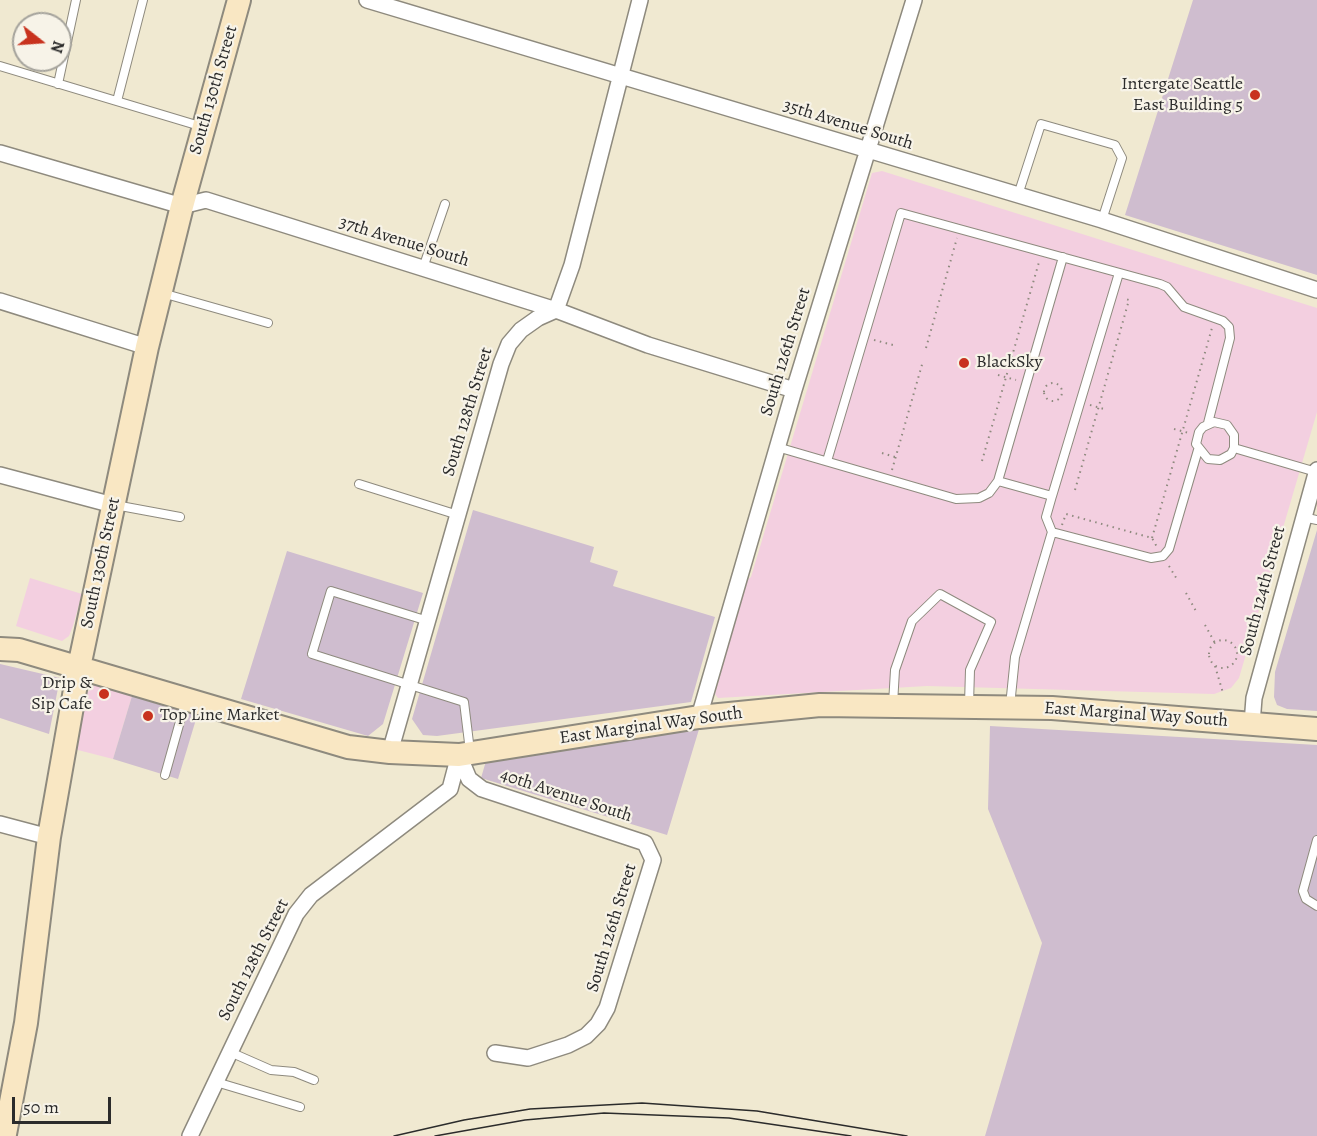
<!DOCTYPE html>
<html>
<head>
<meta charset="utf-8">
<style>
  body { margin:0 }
  #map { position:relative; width:1317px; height:1136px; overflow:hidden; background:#f0e9d1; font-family:Alegreya,serif }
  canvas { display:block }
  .north { position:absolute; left:12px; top:12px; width:60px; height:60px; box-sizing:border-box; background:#f7f3e8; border:2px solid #a5a39c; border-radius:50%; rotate:107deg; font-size:16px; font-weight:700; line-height:24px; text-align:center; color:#2b2b2b }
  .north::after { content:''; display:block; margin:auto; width:21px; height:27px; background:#c8321e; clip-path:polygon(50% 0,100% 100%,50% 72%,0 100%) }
  .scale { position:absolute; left:12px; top:1097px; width:99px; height:27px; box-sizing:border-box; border:3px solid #2b2b2b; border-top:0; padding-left:8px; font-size:18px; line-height:21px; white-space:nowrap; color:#2b2b2b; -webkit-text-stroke:4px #f7f3e8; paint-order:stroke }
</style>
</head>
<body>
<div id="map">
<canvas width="1317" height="1136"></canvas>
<div class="north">N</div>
<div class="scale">50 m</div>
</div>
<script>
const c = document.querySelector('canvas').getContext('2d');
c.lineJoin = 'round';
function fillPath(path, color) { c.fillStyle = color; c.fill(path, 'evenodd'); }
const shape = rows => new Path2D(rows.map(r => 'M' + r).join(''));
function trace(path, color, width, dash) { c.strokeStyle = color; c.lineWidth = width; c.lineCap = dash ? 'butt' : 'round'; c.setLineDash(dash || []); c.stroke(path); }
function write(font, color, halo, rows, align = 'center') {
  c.font = font + ' Alegreya,serif'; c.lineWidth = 4.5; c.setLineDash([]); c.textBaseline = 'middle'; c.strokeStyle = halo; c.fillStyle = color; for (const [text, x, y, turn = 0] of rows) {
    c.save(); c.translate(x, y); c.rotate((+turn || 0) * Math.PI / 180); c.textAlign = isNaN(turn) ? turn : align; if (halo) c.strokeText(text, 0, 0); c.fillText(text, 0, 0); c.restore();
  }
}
fillPath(shape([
  [882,171,1317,308,1317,412,1239,678,1231,688,1214,694,927,686,718,698,715,694,745,581,751,577,872,173],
  [30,578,82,594,73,626,69,636,62,641,16,626],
  [95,684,132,696,113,759,74,749,87,693]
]), '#f3cfe0');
fillPath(shape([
  [1193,0,1317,0,1317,275,1125,215],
  [473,510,594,547,590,562,618,571,613,586,715,617,691,702,437,736,423,735,412,719],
  [1317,530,1317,711,1287,709,1277,705,1274,697,1275,672],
  [287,551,423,593,383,724,368,736,241,699],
  [0,664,60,678,49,734,0,718],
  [132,696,197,716,178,779,113,759],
  [700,726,667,835,481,778,486,761],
  [990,726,1317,745,1317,1136,985,1136,1042,943,988,809]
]), '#cfbdcf');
const lane = shape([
  [0,66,203,127],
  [58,84,76,0],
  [117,101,143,0],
  [1018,195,1041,124,1115,145,1122,158,1102,220],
  [423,268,445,204],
  [162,293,268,323],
  [777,447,956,499,979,498,989,493,998,481,1052,496,1046,517,1052,532],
  [1234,448,1234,435,1227,425,1214,422,1203,427,1199,432,1196,444,1208,459,1220,460,1231,454,1234,448,1316,472],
  [827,461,901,213,1160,284,1167,287,1184,307,1223,321,1229,327,1230,338,1208,423],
  [998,481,1063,257],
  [359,484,458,515],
  [1052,496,1119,273],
  [115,505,180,517],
  [1303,517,1317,520],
  [428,621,331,591,312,654,464,702,470,751],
  [893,704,895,670,912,621,940,594,991,622,970,670,969,704],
  [1010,706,1015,657,1052,532,1151,558,1163,556,1169,549,1198,450],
  [165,775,186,700],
  [1317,840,1303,891,1306,899,1317,906],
  [230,1052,271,1070,294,1072,314,1080],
  [216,1082,300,1107]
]);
const street = shape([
  [367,0,1102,220,1317,290],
  [0,153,182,206,206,200,556,310,648,345,794,390],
  [0,301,147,347],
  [0,475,113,505],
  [699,717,794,390,914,0],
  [1252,724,1254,698,1317,470],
  [390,752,501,364,509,344,521,330,538,318,556,310,572,265,640,0],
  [459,755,469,779,482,789,645,843,653,860,607,1008,598,1024,586,1036,568,1045,528,1058,495,1053],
  [0,824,49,837],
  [190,1136,296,914,311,895,450,789,459,755]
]);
const secondary = shape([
  [0,649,19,650,348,747,390,752,459,755,699,717,820,705,1052,708,1317,729],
  [5,1134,26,1023,49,837,79,667,147,347,182,206,239,0]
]);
trace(lane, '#8e8a7e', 10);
trace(street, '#8e8a7e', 18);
trace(secondary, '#8e8a7e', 26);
trace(shape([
  [874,340,897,346],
  [926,348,957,238],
  [998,375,1016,380],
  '1044 392a9 9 0 1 1 18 0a9 9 0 1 1-18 0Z',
  [1090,405,1104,409],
  [1174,429,1189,433],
  [882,453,895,457],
  [982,461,1039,262],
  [892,470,923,361],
  [1075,490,1129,300,1123,298],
  [1062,525,1066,514,1152,538,1157,547],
  [1152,538,1212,328],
  [1169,566,1178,581],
  [1186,593,1197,613],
  [1205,625,1215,643],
  '1209 654a14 14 0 1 1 28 0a14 14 0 1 1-28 0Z',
  [1215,666,1223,693]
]), '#8e8a7e', 2, [1.5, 4.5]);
trace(lane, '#fff', 8);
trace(street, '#fff', 15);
trace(secondary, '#f9e7c3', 22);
trace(shape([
  [394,1136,464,1120,530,1109,642,1103,757,1111,907,1136],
  [435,1136,525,1120,604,1113,729,1118,851,1136]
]), '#2b2b2b', 1.5);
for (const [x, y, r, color] of [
  [1255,95,6,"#c8321e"],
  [964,363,6,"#c8321e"],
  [104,694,6,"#c8321e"],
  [148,716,6,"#c8321e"]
]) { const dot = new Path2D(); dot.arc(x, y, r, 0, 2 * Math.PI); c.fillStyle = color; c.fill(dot); trace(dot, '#f7f3e8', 2); }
write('18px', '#2b2b2b', '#f7f3e8', [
  ["Intergate Seattle",1243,85],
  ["East Building 5",1243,106],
  ["BlackSky",976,363,"left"],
  ["Drip &",92,684],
  ["Sip Cafe",92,705],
  ["Top Line Market",160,716,"left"]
], 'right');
write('18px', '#2b2b2b', '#f7f3e8', [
  ["South 130th Street",214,90,-74],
  ["35th Avenue South",848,125,17],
  ["37th Avenue South",404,242,17],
  ["South 126th Street",786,352,-73],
  ["South 128th Street",468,412,-73],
  ["South 130th Street",101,563,-78],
  ["South 124th Street",1263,591,-75],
  ["East Marginal Way South",1136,715,4],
  ["East Marginal Way South",651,726,-8],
  ["40th Avenue South",566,796,18],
  ["South 126th Street",612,928,-73],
  ["South 128th Street",254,960,-63]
]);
</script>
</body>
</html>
